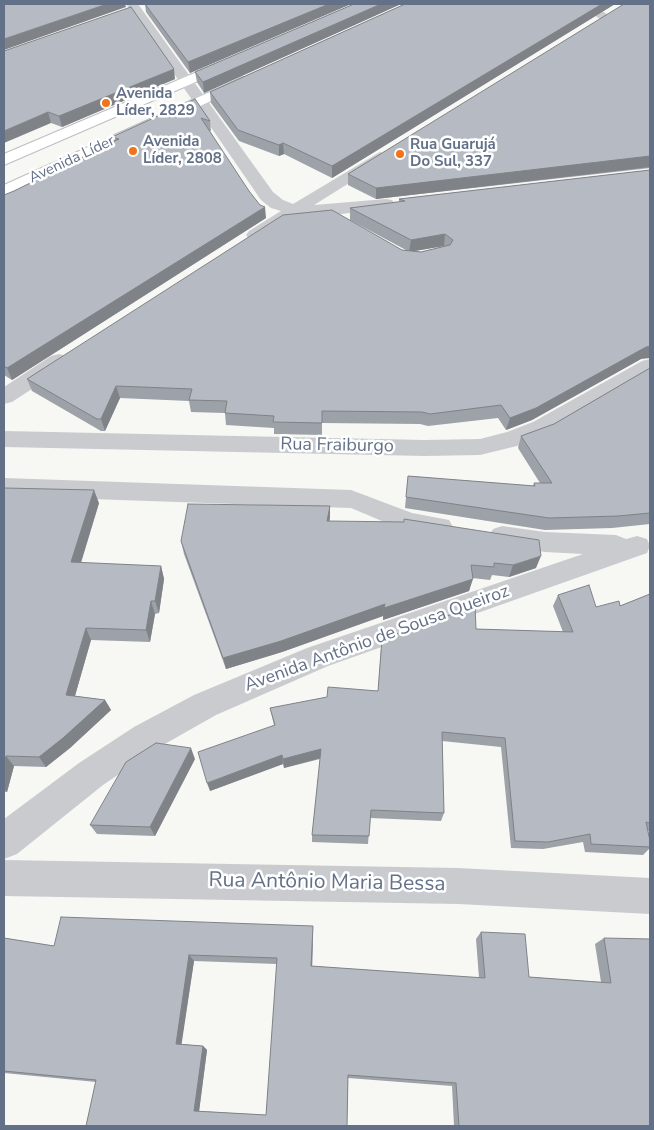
<!DOCTYPE html>
<html>
<head>
<meta charset="utf-8">
<style>
  body { margin:0 }
  #map { position:relative; width:654px; height:1130px; overflow:hidden; background:#f7f7f4; font-family:"Nunito Sans",sans-serif }
  canvas { display:block }
  .frame { position:absolute; inset:0; border:5px solid #637188; pointer-events:none }
</style>
</head>
<body>
<div id="map">
<canvas width="654" height="1130"></canvas>
<div class="frame"></div>
</div>
<script>
const c = document.querySelector('canvas').getContext('2d');
c.lineJoin = 'round';
const shape = rows => new Path2D(rows.map(r => 'M' + r).join(''));
function trace(path, color, width, dash) { c.strokeStyle = color; c.lineWidth = width; c.lineCap = dash ? 'butt' : 'round'; c.setLineDash(dash || []); c.stroke(path); }
function fillPath(path, color) { c.fillStyle = color; c.fill(path, 'evenodd'); }
function write(font, color, halo, rows, align = 'center') {
  c.font = font + ' "Nunito Sans",sans-serif'; c.lineWidth = 5; c.setLineDash([]); c.textBaseline = 'middle'; c.strokeStyle = halo; c.fillStyle = color; for (const [text, x, y, turn = 0] of rows) {
    c.save(); c.translate(x, y); c.rotate((+turn || 0) * Math.PI / 180); c.textAlign = isNaN(turn) ? turn : align; if (halo) c.strokeText(text, 0, 0); c.fillText(text, 0, 0); c.restore();
  }
}
const primary = shape([
  [230,58,235,59,237,62,235,65,4,165,4,154,230,58],
  [243,77,248,78,250,81,248,84,4,196,4,185,243,77]
]);
trace(primary, '#bbbec2', 2);
fillPath(shape([
  [126,4,138,4,273,192,283,200,293,204,380,152,386,154,388,157,386,160,314,205,386,199,392,200,395,204,392,208,324,216,299,215,261,239,249,239,246,235,249,231,281,211,271,208,261,200,126,4],
  [579,4,592,4,611,17,609,20,601,20,579,4],
  [59,354,67,356,70,361,67,366,12,402,4,404,4,387,51,356,59,354],
  [650,359,650,375,549,434,521,445,480,455,425,456,4,447,4,431,425,440,480,439,507,432,533,422,642,361,650,359],
  [4,478,351,490,412,513,449,520,453,527,449,534,440,537,408,532,351,508,4,496,4,478],
  [502,526,545,532,616,535,626,539,637,536,647,539,650,546,647,553,328,666,216,715,156,749,103,785,17,854,4,859,4,819,79,763,134,727,194,695,307,648,583,554,545,552,493,543,489,536,493,529,502,526],
  [4,860,458,868,650,878,650,914,458,904,4,896,4,860]
]), '#c9cbcf');
fillPath(primary, '#fff');
fillPath(shape([
  [145,4,351,4,190,73,146,12],
  [354,4,401,4,204,93,197,82,195,72],
  [405,4,615,4,332,178,284,154,279,156,239,141,211,103,210,92],
  [650,4,650,168,376,199,348,185,348,174],
  [4,51,175,79,62,127,51,123],
  [195,99,210,121,211,131,209,131,266,218,12,380,4,375,4,195,14,191,113,142,112,137],
  [650,170,641,359,532,420,506,430,498,418,428,426,420,424,322,423,322,435,274,434,274,428,226,425,225,413,191,412,189,401,120,398,105,431,101,431,32,391,27,379,402,250,406,250,350,220,350,208,399,202,399,199],
  [444,246,421,252,414,251],
  [650,368,650,524,612,528,545,530,405,508,408,476,533,486,534,483,540,483,518,448,521,436,554,424],
  [4,488,99,503,81,563,161,566,164,579,159,613,155,614,150,642,91,640,75,696,105,700,111,710,70,748,46,767,14,766,7,792,4,792],
  [330,506,329,521,536,568,509,577,492,575,490,580,472,578,469,591,383,620,383,616,282,652,226,669,184,554,181,541],
  [650,594,650,831,648,831,650,841,650,848,643,855,585,852,583,842,543,849,511,848,501,747,442,741,444,813,441,821,370,818,368,844,312,842,312,835,320,759,284,768,283,764,210,791,274,725,270,708,378,691,381,649,476,629,563,632,553,606,558,595,596,607,620,606],
  [195,759,155,836,97,834,90,825],
  [313,926,313,933,312,966,479,978,476,939,481,932,529,977,601,982,595,944,604,938,650,1126,454,1126,452,1086,348,1078,347,1126,86,1126,96,1082,4,1073,4,938,54,946],
  [194,961,277,964,266,1115,199,1111,207,1050,203,1046,181,1044]
]), '#9da1a8');
fillPath(shape([
  [107,4,125,4,126,7,4,50,4,39],
  [329,4,351,4,190,73,188,62],
  [381,4,401,4,204,93,203,82],
  [602,4,615,4,332,178,332,166],
  [174,69,175,79,62,127,59,116],
  [48,112,51,123,4,143,4,131],
  [283,143,284,154,279,156,279,145],
  [650,156,650,167,376,199,376,188],
  [265,207,266,218,12,380,7,368],
  [445,234,444,246,409,252,411,240],
  [650,346,650,358,641,359,532,420,506,430,510,418,646,347],
  [116,386,120,398,105,431,101,419],
  [94,490,99,503,77,575,71,562],
  [330,506,330,518,327,534,327,521],
  [541,556,536,568,509,577,513,565],
  [161,566,164,579,159,613,155,601],
  [473,579,469,591,383,620,384,608],
  [151,601,155,614,150,642,146,630],
  [385,604,383,616,282,652,226,669,223,658],
  [86,628,91,640,72,706,66,695],
  [105,700,111,710,70,748,46,767,39,757],
  [191,748,195,759,155,836,150,827],
  [321,749,321,758,284,768,283,759],
  [282,755,283,764,210,791,207,783],
  [6,756,14,766,7,792,4,788,4,764],
  [313,926,313,933,312,972,311,966],
  [189,955,194,961,181,1048,176,1044],
  [203,1046,207,1050,199,1112,194,1111]
]), '#7f8388');
const building = shape([
  [4,4,107,4,4,39,4,4],
  [145,4,329,4,188,62,145,4],
  [354,4,381,4,203,82,195,72,354,4],
  [405,4,602,4,332,166,283,143,279,145,238,130,210,92,405,4],
  [624,4,650,4,650,156,376,188,348,174,624,4],
  [131,7,174,69,59,116,48,112,4,131,4,51,131,7],
  [195,99,210,121,201,118,249,191,260,205,265,207,7,368,4,366,4,195,14,191,119,139,112,137,195,99],
  [650,170,650,346,646,347,536,408,510,418,501,405,430,414,422,412,322,411,322,423,273,422,274,416,225,413,227,401,189,400,192,389,116,386,101,419,97,419,27,379,283,215,332,210,402,250,421,252,450,245,453,240,445,234,411,240,350,208,405,201,399,199,650,170],
  [650,368,650,513,618,516,549,518,406,497,408,476,535,486,534,483,552,483,521,436,554,424,650,368],
  [4,488,94,490,71,562,161,566,155,601,151,601,146,630,86,628,66,695,105,700,63,738,39,757,6,756,4,764,4,488],
  [188,504,330,506,327,521,404,522,404,519,539,540,541,556,513,565,494,563,494,567,471,565,473,579,384,608,385,604,281,641,223,658,181,541,188,504],
  [589,585,596,607,619,601,620,606,650,594,650,823,646,822,650,841,650,847,591,844,590,834,548,842,515,841,505,738,442,732,444,813,371,810,369,836,312,835,321,749,283,759,282,755,207,783,198,752,275,725,270,708,327,697,328,687,378,691,382,639,475,606,476,629,573,632,558,595,589,585],
  [156,743,191,748,150,827,90,825,126,762,156,743],
  [61,917,313,926,311,966,485,978,481,932,525,934,529,977,611,983,604,938,650,939,650,1126,459,1126,456,1083,348,1075,347,1126,86,1126,96,1080,4,1071,4,938,54,946,61,917],
  [189,955,277,958,266,1115,194,1111,203,1046,176,1044,189,955]
]);
fillPath(building, '#b6bbc3');
trace(building, '#7f8388', 1);
for (const [x, y, r, color] of [
  [106,103,5,"#f37318"],
  [133,151,5,"#f37318"],
  [400,154,5,"#f37318"]
]) { const dot = new Path2D(); dot.arc(x, y, r, 0, 2 * Math.PI); c.fillStyle = color; c.fill(dot); trace(dot, '#fff', 2); }
write('bold 15px', '#637188', '#fff', [
  ["Avenida",116,94],
  ["Líder, 2829",116,111],
  ["Avenida",143,142],
  ["Líder, 2808",143,159],
  ["Rua Guarujá",410,145],
  ["Do Sul, 337",410,162]
], 'left');
write('15px', '#637188', '#fff', [
  ["Avenida Líder",72,160,-25]
]);
write('18px', '#637188', '#fff', [
  ["Rua Fraiburgo",337,446,1],
  ["Avenida Antônio de Sousa Queiroz",377,639,-20]
]);
write('21px', '#637188', '#fff', [
  ["Rua Antônio Maria Bessa",327,883,1]
]);
</script>
</body>
</html>
